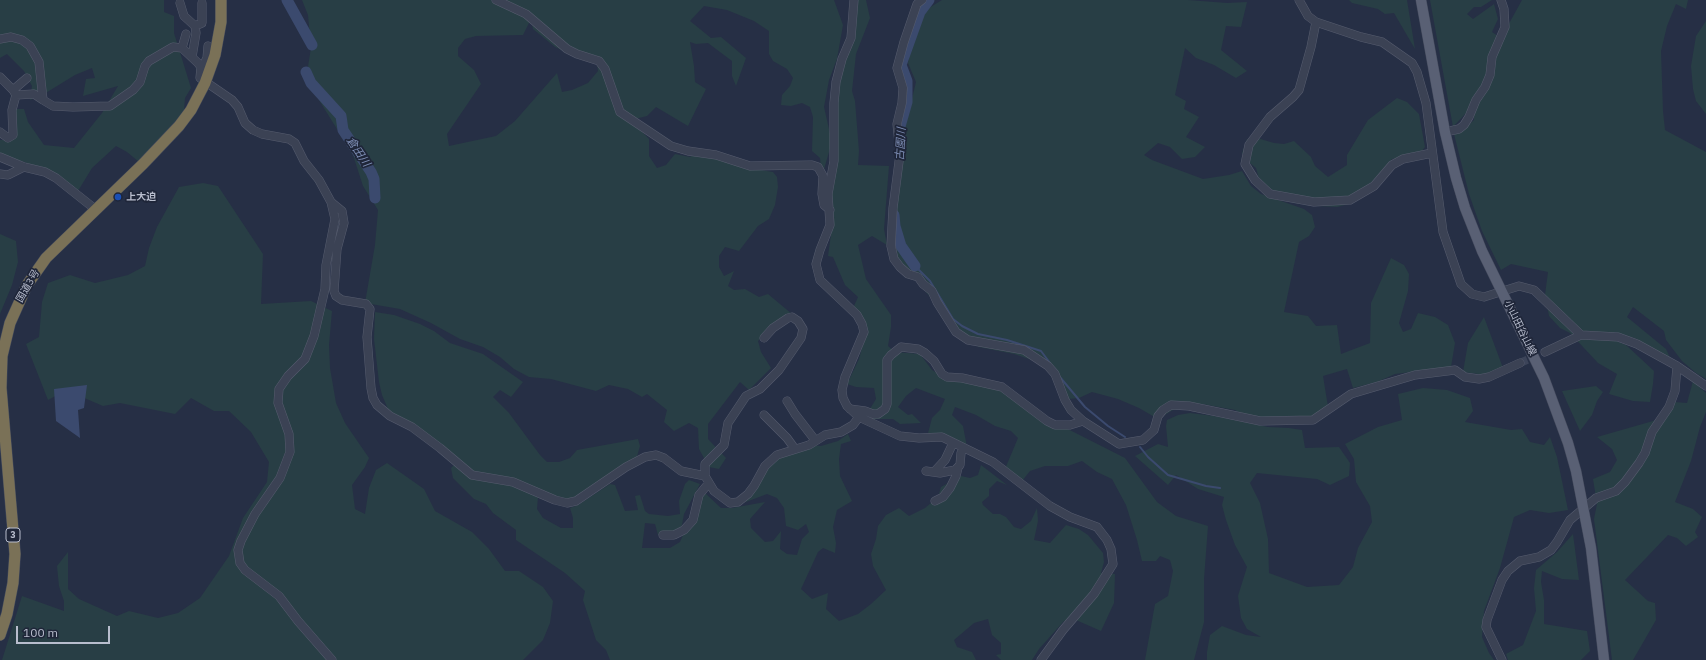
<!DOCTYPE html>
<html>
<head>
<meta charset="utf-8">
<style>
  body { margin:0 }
  #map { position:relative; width:1706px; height:660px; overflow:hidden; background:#262f45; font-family:"IBM Plex Sans",sans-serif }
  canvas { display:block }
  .scale { position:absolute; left:16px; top:626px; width:94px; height:18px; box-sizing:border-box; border:2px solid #b8bdcd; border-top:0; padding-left:5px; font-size:12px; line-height:14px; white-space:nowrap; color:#b8bdcd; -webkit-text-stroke:3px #1f2639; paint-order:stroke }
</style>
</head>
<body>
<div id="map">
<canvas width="1706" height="660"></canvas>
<div class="scale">100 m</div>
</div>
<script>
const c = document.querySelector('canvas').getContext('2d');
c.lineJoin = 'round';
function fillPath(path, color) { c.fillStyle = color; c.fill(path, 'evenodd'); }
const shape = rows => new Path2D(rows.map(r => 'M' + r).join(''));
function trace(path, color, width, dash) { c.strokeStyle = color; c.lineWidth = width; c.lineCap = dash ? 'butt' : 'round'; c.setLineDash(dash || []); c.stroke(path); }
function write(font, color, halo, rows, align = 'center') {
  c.font = font + ' "IBM Plex Sans","Noto Sans JP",sans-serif'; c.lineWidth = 3.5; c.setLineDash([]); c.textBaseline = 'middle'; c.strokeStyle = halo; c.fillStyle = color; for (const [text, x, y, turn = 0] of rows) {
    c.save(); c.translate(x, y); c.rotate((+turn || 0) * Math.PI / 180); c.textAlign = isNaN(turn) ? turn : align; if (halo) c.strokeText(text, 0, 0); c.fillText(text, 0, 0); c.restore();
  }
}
fillPath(shape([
  [0,0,164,0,164,12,174,16,174,33,191,88,185,98,184,110,165,137,139,162,127,152,116,146,92,168,78,191,25,162,9,159,0,154,0,140,9,140,15,109,24,109,28,122,44,145,74,148,102,113,118,86,83,96,86,79,95,78,92,68,75,75,44,94,30,100,32,86,24,71,7,54,0,58],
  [302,0,834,0,843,25,837,59,829,80,824,107,832,142,822,176,820,158,812,151,813,117,810,107,802,103,791,106,781,105,782,95,790,86,793,78,787,69,773,61,769,54,769,31,754,21,727,10,704,6,690,21,711,38,721,37,746,58,736,86,732,76,732,61,708,43,696,44,690,42,694,66,695,82,706,89,688,126,656,107,647,116,635,119,634,123,649,139,649,156,657,168,666,165,675,154,690,157,700,149,709,150,755,169,773,172,777,177,778,187,775,205,769,219,758,226,739,251,725,247,719,256,719,267,724,276,734,271,728,286,734,290,745,289,759,297,768,294,792,314,777,322,758,341,761,352,771,368,749,390,740,382,708,424,708,439,726,458,719,469,709,467,699,449,698,428,689,423,674,431,664,422,667,410,647,394,642,397,628,389,609,385,596,391,551,379,529,377,514,369,500,357,483,347,460,339,431,323,400,309,365,303,375,245,378,210,363,186,353,155,306,79,311,48,308,15],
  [531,19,533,29,555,47,577,57,596,55,598,71,588,83,572,90,562,92,557,73,515,121,496,136,449,146,447,134,481,84,474,70,458,56,458,48,465,39,476,36,523,35],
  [854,0,866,0,870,18,856,54,852,91,855,101,859,151,858,165,889,166,884,229,887,245,872,236,858,245,866,279,891,315,891,327,888,346,895,352,920,354,932,370,942,376,956,373,1001,388,1048,419,1125,458,1157,502,1176,516,1208,526,1204,579,1204,622,1194,660,1145,660,1155,604,1168,596,1173,571,1170,560,1160,556,1156,561,1142,561,1137,540,1126,505,1112,479,1097,472,1082,461,1068,466,1045,466,1030,471,1022,481,1005,469,1018,438,1011,431,995,426,976,415,955,407,952,415,963,426,967,447,927,437,932,418,940,410,945,399,916,388,906,396,898,407,908,415,912,414,921,423,900,424,893,419,873,419,868,412,876,399,874,388,856,387,847,384,859,359,866,333,864,322,854,306,858,297,845,285,833,257,828,256,832,227,831,193,836,94],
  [942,0,1188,0,1227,3,1247,2,1241,27,1226,26,1221,50,1247,71,1236,78,1214,65,1196,58,1185,48,1175,95,1186,101,1184,109,1199,117,1186,137,1205,147,1195,157,1182,159,1170,147,1158,143,1144,155,1152,160,1203,179,1229,175,1242,171,1251,186,1261,194,1304,209,1312,215,1315,227,1309,236,1299,242,1284,312,1308,316,1316,326,1337,325,1341,354,1370,343,1371,303,1391,258,1404,265,1409,274,1408,291,1399,323,1403,332,1411,329,1418,313,1435,317,1448,325,1455,343,1451,367,1395,374,1377,382,1353,388,1347,369,1323,376,1328,407,1311,416,1277,424,1244,415,1235,410,1202,404,1173,410,1158,419,1139,408,1118,399,1092,392,1079,398,1068,399,1052,373,1038,362,1014,354,979,347,962,338,915,278,896,259,894,243,894,173,916,82,908,63,912,40,924,11],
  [1349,0,1407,0,1415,49,1394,13,1385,14,1378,9,1352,3],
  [1430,0,1492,0,1481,7,1474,7,1467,14,1473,19,1494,4,1498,19,1492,32,1501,38,1522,0,1688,0,1686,9,1676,4,1667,26,1661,51,1663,111,1665,130,1706,152,1706,379,1696,373,1682,361,1666,340,1664,331,1633,307,1627,317,1666,349,1672,362,1637,339,1615,332,1610,337,1614,340,1626,345,1654,371,1653,384,1650,402,1633,401,1609,394,1617,374,1598,363,1570,333,1560,328,1549,316,1545,295,1548,272,1511,264,1501,270,1482,231,1469,194,1454,134,1463,130,1474,120,1474,108,1468,111,1453,127],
  [1706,21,1706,114,1696,101,1693,89,1691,66,1696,36],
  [1397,98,1407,102,1419,114,1425,147,1418,156,1392,159,1353,203,1337,207,1318,206,1301,202,1261,186,1256,168,1246,160,1242,153,1247,139,1257,138,1274,143,1284,144,1294,141,1311,157,1315,166,1328,177,1347,165,1347,155,1368,120],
  [203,183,218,186,263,254,261,304,311,301,332,311,329,345,330,368,336,403,345,423,369,458,365,467,352,485,355,509,365,514,369,488,376,470,387,463,424,489,435,511,472,532,489,549,505,571,519,571,543,587,553,601,550,623,543,640,523,660,2,660,22,596,64,611,64,601,59,586,57,566,68,552,68,589,79,599,117,616,129,611,158,618,178,613,200,598,229,556,243,518,267,482,269,462,251,432,229,411,214,411,191,398,175,414,120,403,103,406,82,397,63,392,48,400,26,344,39,337,42,302,48,283,70,275,95,283,128,275,145,266,149,248,157,227,179,187],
  [0,234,16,241,18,262,12,285,0,314],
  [375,312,394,315,420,324,434,331,450,343,483,354,523,382,511,397,500,390,493,397,509,413,540,455,547,462,559,462,570,458,577,450,638,439,640,446,636,460,585,495,556,503,538,497,537,509,543,518,561,528,573,528,573,518,570,508,578,505,610,484,615,485,625,511,638,510,635,496,640,495,645,511,649,514,668,516,680,514,679,501,685,484,689,480,700,484,684,514,682,525,677,533,666,537,658,535,655,524,645,523,642,548,670,548,680,542,699,499,705,493,721,508,732,508,765,502,750,519,751,528,765,542,773,541,781,531,780,549,787,554,797,555,802,539,809,532,806,524,798,530,786,526,784,508,777,498,767,494,746,502,746,489,779,455,802,444,821,446,838,441,848,434,851,441,841,444,839,459,840,476,852,501,837,510,833,527,836,543,835,553,823,548,818,552,801,589,812,599,828,593,826,609,839,621,858,614,871,604,886,590,873,566,871,554,876,539,878,526,886,515,899,508,909,516,925,508,938,497,941,487,961,476,970,478,978,475,981,465,1007,485,997,481,989,489,989,496,982,502,983,505,993,514,1000,514,1006,517,1014,527,1021,529,1031,521,1037,508,1038,521,1034,540,1050,543,1066,525,1079,529,1088,535,1103,553,1104,562,1101,573,1115,574,1114,603,1101,631,1076,620,1064,621,1039,649,1032,660,1001,660,996,655,1001,654,1001,643,992,635,988,619,974,623,954,640,957,647,972,652,976,660,610,660,606,650,596,640,583,600,585,591,565,573,516,540,516,530,493,513,486,504,474,499,453,478,451,468,456,463,388,409,382,395,379,382,374,339],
  [1484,317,1503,368,1486,375,1463,372,1468,343],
  [1693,381,1706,393,1706,412,1700,427,1691,461,1675,502,1693,509,1702,517,1695,532,1698,537,1686,546,1677,538,1668,535,1625,580,1648,601,1655,603,1656,620,1633,660,1612,660,1594,519,1597,504,1593,479,1610,472,1617,460,1612,449,1597,437,1667,417,1674,402,1687,403],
  [1596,386,1603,392,1597,401,1592,415,1580,431,1562,391],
  [1423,388,1447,390,1470,398,1473,411,1465,422,1511,430,1522,429,1530,442,1544,445,1550,437,1557,457,1568,510,1549,513,1530,510,1514,517,1500,568,1484,611,1482,637,1489,653,1494,660,1207,660,1207,652,1210,635,1222,626,1246,635,1261,637,1247,629,1241,618,1238,596,1247,567,1235,545,1226,520,1222,505,1224,497,1198,489,1176,475,1168,485,1135,456,1158,444,1168,447,1166,426,1167,420,1178,415,1190,413,1214,416,1268,427,1289,428,1302,430,1305,448,1339,447,1350,463,1349,476,1330,485,1317,479,1257,473,1250,483,1260,503,1268,539,1269,573,1307,587,1339,585,1353,567,1358,548,1372,522,1370,506,1356,482,1354,459,1345,444,1378,427,1402,420,1398,394],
  [1573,534,1579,580,1562,579,1542,571,1541,582,1544,600,1544,624,1587,631,1590,651,1581,660,1508,660,1506,654,1523,645,1536,611,1534,588,1536,570,1557,552]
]), '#283e45');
fillPath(shape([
  [87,385,84,408,78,410,80,438,56,421,54,389]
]), '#3b4a6e');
trace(shape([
  [915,266,930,281,953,319,962,326,978,334,1007,340,1041,351,1050,363],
  [1059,376,1085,407,1108,426,1125,437],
  [1140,447,1148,457,1168,475,1206,486,1220,488]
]), '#3b4a6e', 2);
trace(shape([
  [287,0,312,45],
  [306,72,311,83,341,116,343,130,371,172,374,179,375,198],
  [900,138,899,130,907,102,907,81,901,65,920,12,929,0],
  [894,215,895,226,901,246,915,266]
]), '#3b4a6e', 11);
trace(shape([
  [1520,363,1545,352]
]), '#3c4459', 8, [8, 4]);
const minor = shape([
  [496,0,526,14,567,49,577,54,599,61,605,69,620,112,671,146,688,151,716,155,750,166,812,165,818,167,823,176,822,194,824,205,830,210],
  [854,0,851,38,842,59,836,82,834,103,834,161,828,194,830,225,820,250,816,264,820,280,857,315,862,324,864,332,845,377,842,390,843,398,847,406,859,417,900,436,919,438,942,437,993,462,1050,506,1070,517,1097,527,1107,540,1111,549,1113,564,1094,594,1063,630,1041,660],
  [922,0,917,4,904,42,897,68,903,88,902,103,897,124,900,154,893,208,891,246,894,259,900,267,908,274,918,277,923,284,932,291,937,302,956,332,968,340,1024,350,1048,366,1055,374,1065,400,1071,410,1083,421],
  [1299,0,1308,16,1316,22,1361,37,1382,42,1412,63,1417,72,1426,103,1443,232,1461,284,1472,294,1484,297,1519,286,1534,290,1581,335],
  [180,3,184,16,195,26,196,33,192,57],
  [1316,22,1311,47,1299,90,1293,97,1270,117,1249,145,1245,164,1255,180,1270,194,1314,202,1350,200,1374,186,1392,165,1403,159,1432,153],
  [195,26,202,23,202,3],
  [0,39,11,37,22,40,30,46,39,62,43,100,34,94,16,95],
  [182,48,186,34],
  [201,70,207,58,208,46],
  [0,77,13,90],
  [43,100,53,106,73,107,110,106,133,90,140,82,145,66,149,61,173,47,182,48,198,63,201,67,200,78,232,100,238,107,245,123,253,130,262,134,289,139,295,143,304,161,319,180,331,202,342,211,344,223,337,249,334,291,336,296,342,300,366,304,370,309,367,337,371,388,373,398,377,405,390,416,412,427,440,448,472,475,513,482,555,500,567,503,576,501,626,467,645,457,656,455,664,458,681,471,705,476,714,491,730,503,738,502,748,494,754,486,765,466,777,455,809,445,825,435,841,432,853,425,859,417],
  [0,132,8,138,13,135,12,110,16,95,13,90,27,78],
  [1445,132,1459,129,1464,125,1469,117,1476,100,1485,87,1490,75,1492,57,1505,27,1504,9,1501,0],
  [0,157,24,167,45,172,56,178,95,209],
  [0,174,8,175,24,167],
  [331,202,335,219,326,265,325,289,314,336,305,359,288,376,279,389,278,403,289,434,290,452,280,478,255,514,241,541,238,550,240,563,245,570,279,596,298,621,332,660],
  [1545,352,1581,335,1618,337,1637,344,1677,366,1706,386],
  [787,401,795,414,815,440],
  [850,409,865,411,873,414,878,414,885,409,887,404,887,360,891,355,901,347,918,349,925,353,934,361,942,374,947,377,962,378,1002,387,1047,421,1055,425,1070,425,1083,421,1119,444,1143,440,1154,430,1158,416,1163,410,1171,405,1189,406,1260,421,1313,420,1351,394,1415,375,1455,370,1465,377,1479,379,1489,377,1520,363],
  [764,415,787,438,795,449],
  [926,471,940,473,955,470,960,465,961,453,964,448],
  [934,472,945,460,953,443],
  [705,476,705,464,724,445,728,423,746,396,760,389,779,370,801,338,803,329,798,321,792,317,788,318,773,328,764,338],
  [935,501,943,497,950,488,956,476,958,468],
  [663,535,674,535,684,530,693,520,699,495,708,484],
  [1502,660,1486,627,1487,620,1502,580,1508,571,1520,561,1539,557,1551,550,1557,542,1570,520,1596,498,1616,491,1625,482,1639,463,1645,453,1652,432,1669,407,1675,391,1677,366]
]);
const major = shape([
  [1421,0,1445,132,1456,178,1465,208,1482,251,1544,378,1568,443,1576,471,1591,548,1604,660]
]);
const highway = shape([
  [0,635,7,614,13,583,15,554,1,388,2,356,10,323,27,285,46,258,143,164,179,126,191,110,205,83,215,55,221,22,221,0]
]);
trace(minor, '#565c6e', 9);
trace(major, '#444a5d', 11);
trace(highway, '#42495b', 12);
trace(minor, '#3b4254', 8);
trace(major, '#596074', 10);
trace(highway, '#7a7157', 11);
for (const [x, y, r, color] of [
  [118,197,4,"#1a4fb4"]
]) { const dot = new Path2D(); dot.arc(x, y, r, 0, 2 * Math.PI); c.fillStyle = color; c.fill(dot); trace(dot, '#1f2639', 1.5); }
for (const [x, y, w] of [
  [13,535,14]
]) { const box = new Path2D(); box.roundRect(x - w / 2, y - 7, w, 14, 3); c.fillStyle = '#1f2639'; c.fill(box); trace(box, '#b8bdcd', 1); }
write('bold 9px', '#b8bdcd', null, [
  ["3",13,535]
]);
write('bold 10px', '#b8bdcd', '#1f2639', [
  ["上大迫",126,197]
], 'left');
write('10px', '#b8bdcd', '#1f2639', [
  ["国道3号",28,286,-60],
  ["小山田谷山線",1520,328,64]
]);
write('italic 11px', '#7e8eb5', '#1f2639', [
  ["古園川",901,144,-87],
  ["倉田川",358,152,56]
]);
</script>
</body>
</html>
